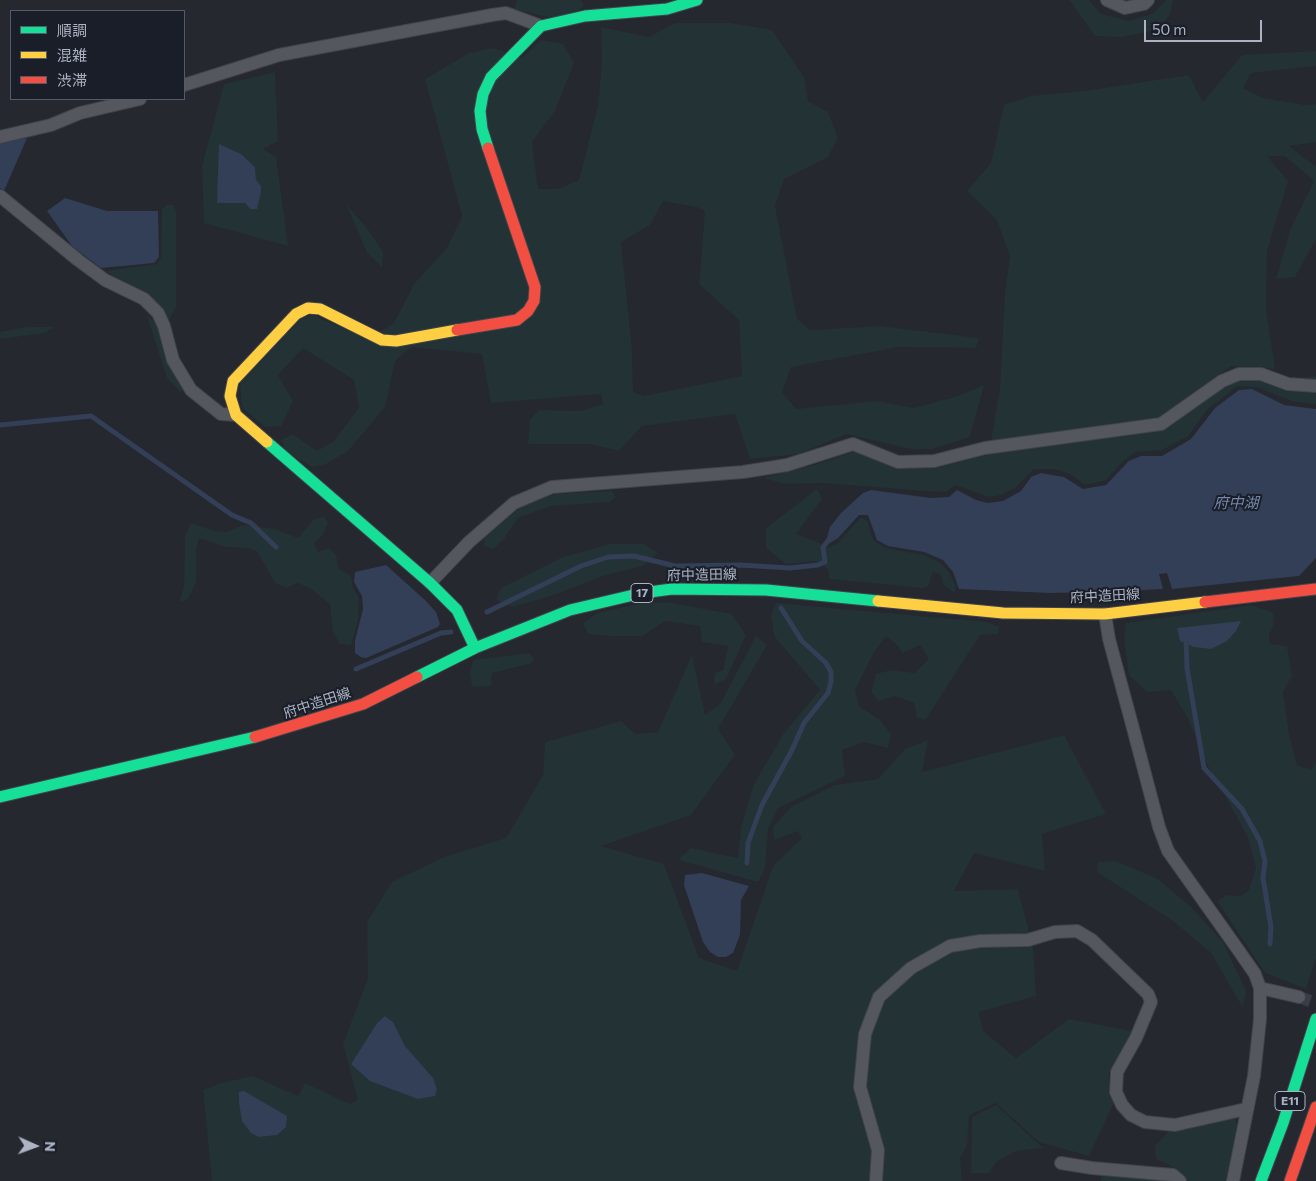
<!DOCTYPE html>
<html>
<head>
<meta charset="utf-8">
<style>
  body { margin:0 }
  #map { position:relative; width:1316px; height:1181px; overflow:hidden; background:#25282f; font-family:Commissioner,"Noto Sans JP",sans-serif }
  canvas { display:block }
  .legend { position:absolute; left:10px; top:10px; width:175px; height:90px; box-sizing:border-box; background:#191e29; border:1px solid #545a66; margin:0; padding:6px 9px; list-style:none; font-size:15px; color:#adb3c2 }
  .legend li { display:flex; align-items:center; gap:10px; height:25px }
  .legend b { width:25px; border:1px solid #545a66 }
  .north { position:absolute; left:10px; top:1121px; width:50px; height:50px; -webkit-text-stroke:4px #191e29; paint-order:stroke; rotate:92deg; font-size:14px; font-weight:700; line-height:20px; text-align:center; color:#adb3c2 }
  .north::after { content:''; display:block; margin:auto; width:18px; height:22px; background:#adb3c2; clip-path:polygon(50% 0,100% 100%,50% 72%,0 100%) }
  .scale { position:absolute; left:1144px; top:20px; width:118px; height:22px; box-sizing:border-box; border:2px solid #adb3c2; border-top:0; padding-left:6px; font-size:15px; line-height:18px; white-space:nowrap; color:#adb3c2; -webkit-text-stroke:4px #191e29; paint-order:stroke }
</style>
</head>
<body>
<div id="map">
<canvas width="1316" height="1181"></canvas>
<ul class="legend">
<li><b style="height:6px;background:#16e098"></b>順調</li>
<li><b style="height:6px;background:#ffcf43"></b>混雑</li>
<li><b style="height:6px;background:#f24e42"></b>渋滞</li>
</ul>
<div class="north">N</div>
<div class="scale">50 m</div>
</div>
<script>
const c = document.querySelector('canvas').getContext('2d');
c.lineJoin = 'round';
function fillPath(path, color) { c.fillStyle = color; c.fill(path, 'evenodd'); }
const shape = rows => new Path2D(rows.map(r => 'M' + r).join(''));
function trace(path, color, width, dash) { c.strokeStyle = color; c.lineWidth = width; c.lineCap = dash ? 'butt' : 'round'; c.setLineDash(dash || []); c.stroke(path); }
function write(font, color, halo, rows, align = 'center') {
  c.font = font + ' Commissioner,"Noto Sans JP",sans-serif'; c.lineWidth = 4; c.setLineDash([]); c.textBaseline = 'middle'; c.strokeStyle = halo; c.fillStyle = color; for (const [text, x, y, turn = 0] of rows) {
    c.save(); c.translate(x, y); c.rotate((+turn || 0) * Math.PI / 180); c.textAlign = isNaN(turn) ? turn : align; if (halo) c.strokeText(text, 0, 0); c.fillText(text, 0, 0); c.restore();
  }
}
fillPath(shape([
  [517,0,581,0,584,6,574,14,547,17,514,9],
  [1069,0,1089,0,1101,14,1129,21,1152,14,1166,0,1173,0,1170,15,1156,30,1122,37,1095,36],
  [675,23,731,23,772,30,804,77,808,101,828,112,838,138,828,157,784,179,775,206,797,319,810,330,880,326,979,338,976,348,899,347,791,367,782,392,796,409,877,401,914,408,958,396,984,385,970,437,932,449,911,449,846,434,799,454,750,459,735,414,642,426,619,451,590,444,528,444,530,420,539,410,580,411,603,404,601,394,491,403,482,354,411,347,395,361,385,407,348,451,326,464,312,467,287,452,281,440,293,434,317,451,334,441,359,407,354,380,303,348,278,375,293,401,281,426,265,427,242,407,240,384,302,318,313,315,368,339,394,323,414,284,447,248,462,216,425,79,469,53,493,48,522,58,541,40,563,44,574,63,555,111,532,142,538,189,558,189,579,180,598,105,602,62,601,27,649,37],
  [663,201,697,207,705,211,699,284,739,320,742,376,644,396,633,392,632,350,621,242,650,225],
  [1316,51,1316,66,1251,73,1243,88,1263,98,1305,105,1316,104,1316,142,1289,146,1316,167,1316,239,1295,277,1276,279,1290,230,1314,181,1285,156,1267,156,1288,181,1267,251,1266,308,1275,369,1231,366,1161,417,991,441,1000,388,1005,292,1010,256,997,220,967,191,991,163,1004,105,1031,96,1084,91,1189,75,1203,102,1242,55],
  [275,72,278,141,263,149,276,157,288,246,204,223,202,166,224,84],
  [241,154,255,167,256,180,250,209,245,203],
  [346,204,367,228,383,252,382,267,367,253],
  [167,205,173,205,176,211,176,307,168,322,141,292,105,271,157,264,161,258,162,209],
  [147,316,159,325,167,362,183,390,180,392,167,378],
  [26,327,55,327,44,333,0,339,0,332],
  [1316,376,1316,404,1291,401,1257,387,1237,386,1207,410,1188,436,1162,450,1136,452,1124,460,1106,480,1092,484,1083,484,1072,475,1055,469,1034,469,1014,489,1001,495,989,497,955,485,947,491,937,492,825,483,786,484,763,478,818,464,856,451,898,469,941,467,993,453,1164,429,1224,386,1240,379,1267,381],
  [817,489,822,499,796,534,830,547,838,543,860,518,867,520,873,540,886,548,924,555,941,563,949,572,955,585,955,593,944,585,940,574,933,572,928,586,923,588,829,579,828,569,815,561,786,564,766,548,766,528],
  [612,491,616,497,610,502,551,506,518,518,504,539,493,549,484,546,484,538,522,506,556,494],
  [324,516,328,523,323,534,314,544,318,552,329,548,336,555,339,569,351,576,353,588,359,597,358,620,351,645,340,644,333,632,330,604,311,589,298,583,287,588,275,583,257,551,247,548,225,547,199,538,196,552,196,582,189,597,183,602,180,600,184,586,185,536,191,523,214,531,227,532,243,525,275,529,298,538,313,520],
  [610,544,644,544,658,553,643,566,606,575,551,596,512,607,496,599,501,588,563,557],
  [667,602,732,614,746,635,726,679,714,685,715,673,723,670,728,646,702,642,700,626,665,621,643,636,610,636,588,634,583,623,597,613,638,604],
  [776,603,987,622,999,627,998,634,980,635,926,719,917,718,914,703,895,696,878,701,871,692,876,674,891,670,915,673,929,659,920,645,902,653,898,646,886,636,873,654,855,690,859,706,880,720,891,734,888,748,864,742,842,750,845,776,778,808,768,828,765,869,758,882,678,860,691,848,738,858,741,827,754,784,784,733,820,690,774,636,771,615],
  [1251,605,1274,613,1273,626,1269,634,1270,644,1287,646,1292,676,1283,692,1289,734,1297,765,1311,770,1316,763,1316,958,1306,989,1265,973,1217,901,1227,895,1241,896,1249,890,1256,868,1248,837,1207,764,1187,717,1171,690,1147,692,1129,675,1124,639,1126,623],
  [756,636,767,645,718,729,735,755,691,815,601,846,664,864,699,958,737,971,773,866,802,838,798,831,774,840,773,827,791,807,835,785,878,779,905,749,928,740,922,772,1064,735,1106,814,1042,834,1045,871,974,853,954,891,1018,889,1033,947,1036,996,979,1012,983,1031,1016,1058,1069,1019,1132,1031,1108,1075,1113,1105,1089,1156,1039,1142,996,1103,969,1115,967,1146,960,1158,962,1181,212,1181,203,1090,221,1083,253,1076,298,1096,305,1083,350,1104,358,1100,343,1044,368,978,367,922,392,882,444,857,506,838,543,775,545,742,621,721,635,734,658,732,692,655,705,715,720,704],
  [385,1016,393,1022,405,1046,418,1063,351,1064,377,1023],
  [529,653,534,658,532,663,492,673,491,686,472,687,470,672,473,660],
  [1116,861,1158,879,1191,907,1223,942,1246,991,1243,1008,1211,953,1173,921,1097,872,1098,862],
  [996,1105,1043,1148,1016,1151,996,1162,989,1173,971,1173,972,1117],
  [1234,1115,1238,1129,1227,1181,1189,1181,1175,1168,1156,1159,1155,1146,1168,1132,1188,1129],
  [1108,1174,1162,1178,1167,1181,1101,1181,1101,1177]
]), '#233235');
fillPath(shape([
  [27,138,4,191,0,188,0,143],
  [219,144,241,154,255,167,256,180,261,186,261,192,257,209,250,209,245,203,217,203],
  [65,198,107,211,158,211,159,257,154,263,101,268,72,246,47,211],
  [1252,389,1284,405,1316,409,1316,558,1299,576,1172,589,1167,573,1159,574,1163,589,1104,592,1050,593,959,589,953,572,943,560,924,552,888,546,877,540,868,515,859,515,838,538,830,543,826,541,830,527,841,513,863,493,871,490,931,498,949,497,957,490,976,500,987,503,1003,501,1021,491,1031,477,1041,473,1064,477,1083,489,1106,485,1129,461,1141,456,1162,456,1191,439,1215,408,1239,390],
  [386,565,426,601,436,612,440,624,438,627,366,658,361,657,355,653,355,641,363,609,362,596,354,582,355,572],
  [1241,621,1236,631,1227,641,1211,649,1194,647,1180,641,1177,628],
  [702,873,749,886,741,900,740,935,733,953,726,957,718,957,710,952,703,942,684,885,685,875],
  [385,1016,393,1022,405,1046,433,1078,437,1089,435,1096,418,1099,370,1081,351,1064,377,1023],
  [244,1091,287,1116,286,1127,277,1135,259,1137,251,1133,242,1121,239,1103,239,1092]
]), '#333e57');
trace(shape([
  [0,425,91,416,232,515,251,523,276,547],
  [487,612,581,566,608,557,634,556,675,566,740,565,790,568,818,565,825,562,823,547,832,536],
  [1186,638,1187,668,1204,768,1242,809,1260,841,1265,861,1263,878,1271,927,1270,944],
  [356,669,441,633,451,632],
  [747,863,748,843,762,805,792,750,804,723,828,693,831,682,831,672,826,663,802,641,781,608]
]), '#333e57', 5);
trace(shape([
  [1299,997,1316,1003]
]), '#393d45', 12, [12, 6]);
const street = shape([
  [1107,0,1125,8,1144,4,1148,0],
  [184,85,279,55,492,15,506,13,541,26],
  [0,137,51,125,80,113,140,99],
  [0,196,78,260,105,280,144,299,158,313,164,326,173,360,191,390,221,414,236,415],
  [430,583,469,542,514,503,552,487,743,472,787,465,853,444,898,462,934,461,985,448,1161,424,1222,381,1239,374,1261,374,1288,384,1316,386],
  [1105,614,1109,639,1134,732,1159,827,1168,851,1239,951,1255,974,1260,988,1260,1019,1254,1076,1233,1181],
  [1260,988,1299,997],
  [1061,1163,1092,1168,1173,1175,1180,1181],
  [876,1181,878,1150,860,1087,865,1034,879,997,911,968,950,946,980,941,1028,940,1055,932,1077,931,1092,940,1148,994,1151,1002,1136,1038,1117,1072,1116,1092,1122,1105,1131,1115,1145,1122,1175,1125,1246,1109]
]);
const fast = shape([
  [488,148,482,129,480,111,483,94,491,77,541,26,585,16,667,9,697,0],
  [267,442,430,583,457,610,475,648],
  [417,677,475,648,570,610,642,593,672,589,766,590,878,601],
  [0,797,255,737],
  [1261,1181,1283,1123,1316,1019]
]);
const slow = shape([
  [267,442,236,415,230,396,233,381,296,314,308,308,320,309,382,340,396,341,457,330],
  [878,601,1003,613,1105,614,1205,602]
]);
const jam = shape([
  [457,330,517,320,528,311,534,301,535,287,488,148],
  [1205,602,1316,589],
  [255,737,363,704,417,677],
  [1290,1181,1316,1107]
]);
trace(street, '#414349', 14);
trace(fast, '#41454c', 13);
trace(slow, '#41454c', 13);
trace(jam, '#41454c', 13);
trace(street, '#54575e', 12);
trace(fast, '#16e098', 11);
trace(slow, '#ffcf43', 11);
trace(jam, '#f24e42', 11);
for (const [x, y, w] of [
  [642,593,22],
  [1290,1101,30]
]) { const box = new Path2D(); box.roundRect(x - w / 2, y - 9.5, w, 19, 4); c.fillStyle = '#191e29'; c.fill(box); trace(box, '#adb3c2', 1); }
write('bold 12px', '#adb3c2', null, [
  ["17",642,593],
  ["E11",1290,1101]
]);
write('14px', '#adb3c2', '#191e29', [
  ["府中造田線",702,575,-1],
  ["府中造田線",1105,596,-3],
  ["府中造田線",317,703,-18]
]);
write('italic 15px', '#7687aa', '#191e29', [
  ["府中湖",1236,503]
]);
</script>
</body>
</html>
